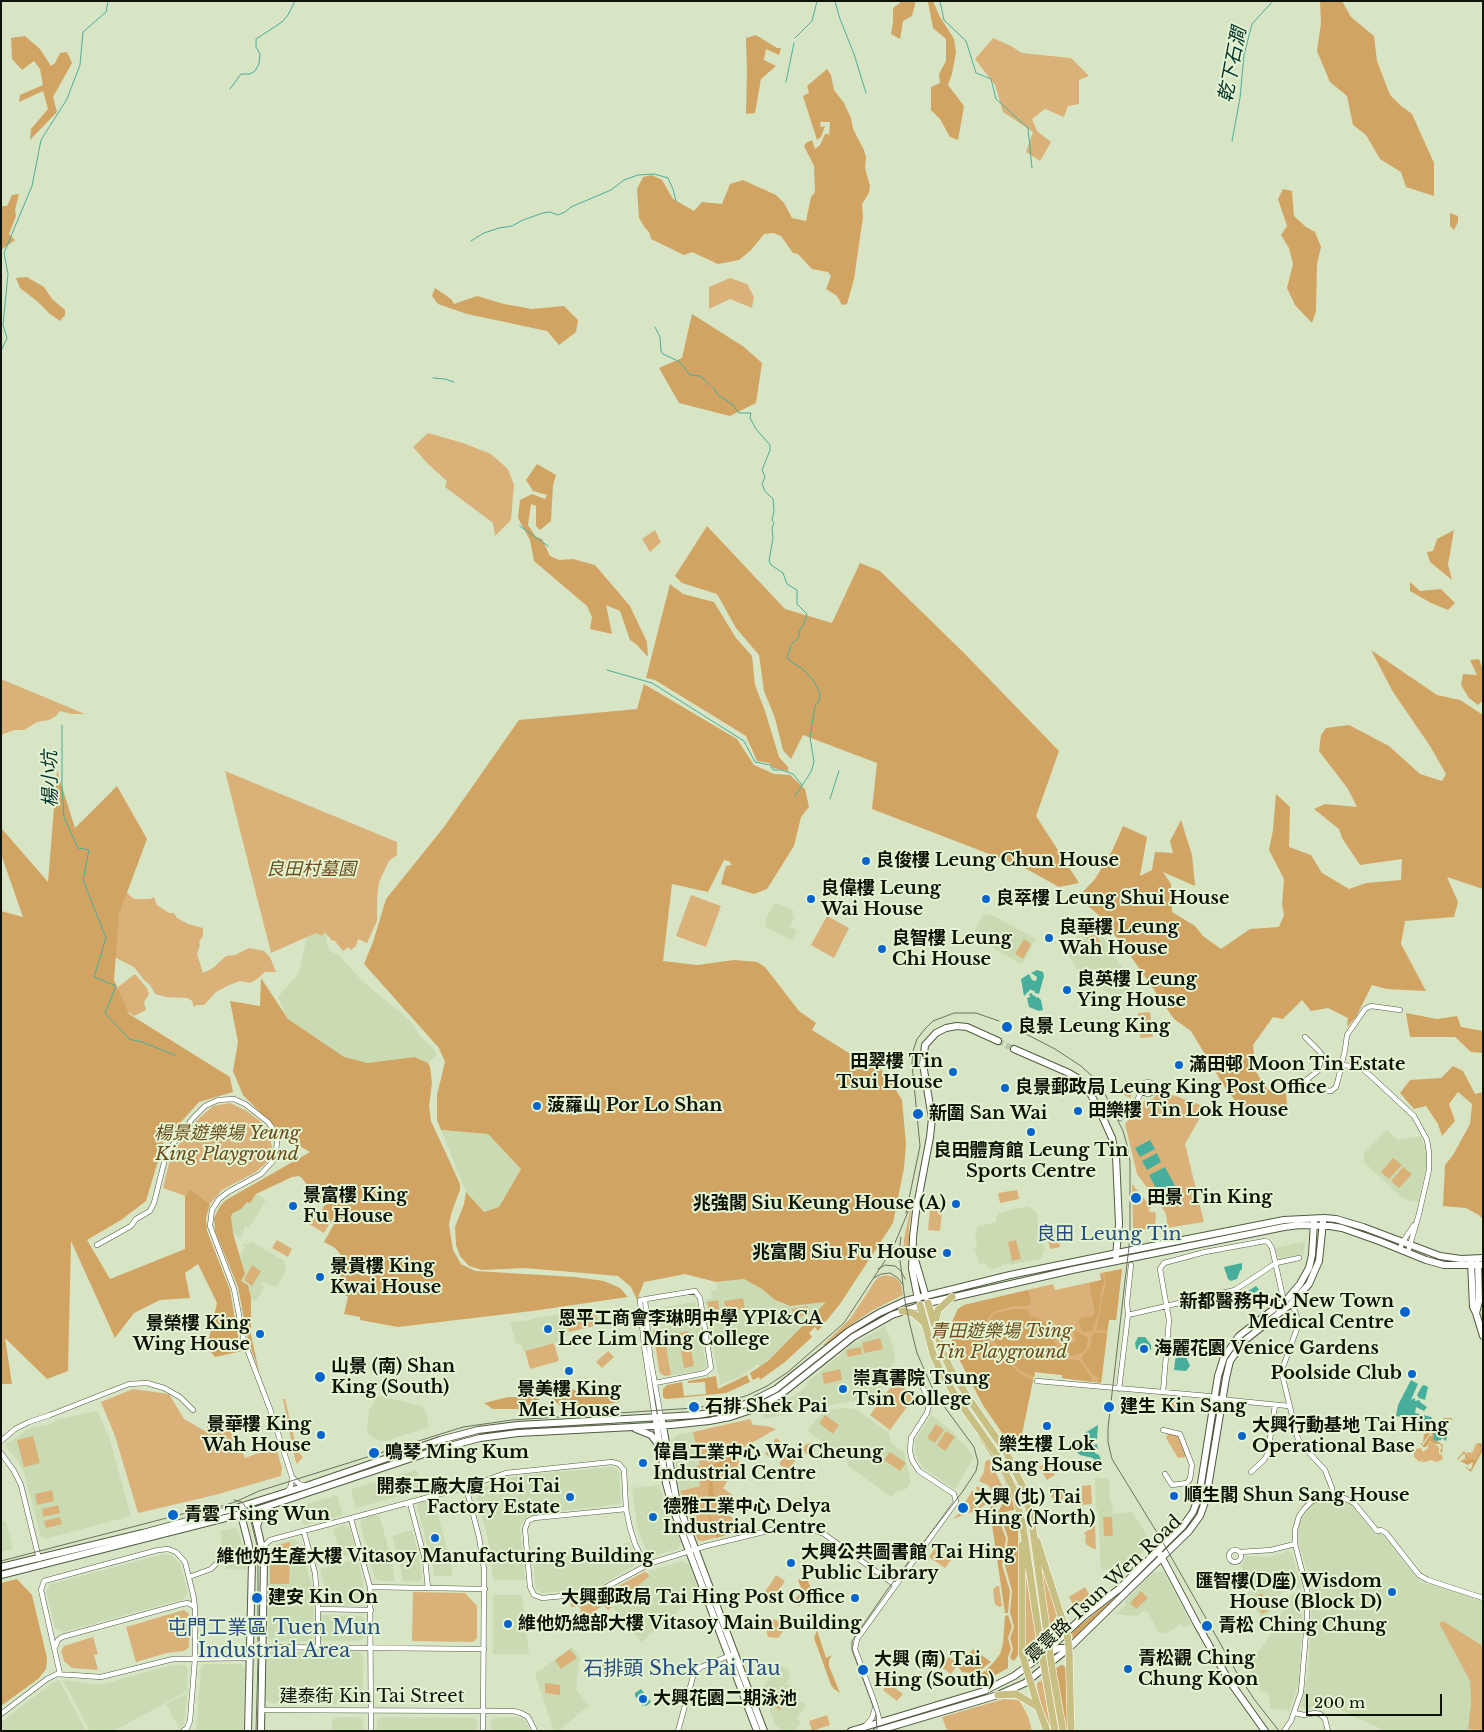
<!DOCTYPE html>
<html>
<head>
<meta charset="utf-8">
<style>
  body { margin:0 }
  #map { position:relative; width:1484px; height:1732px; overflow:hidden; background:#d7e5c5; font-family:"Libre Baskerville",serif }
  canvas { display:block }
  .frame { position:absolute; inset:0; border:2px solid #0f1308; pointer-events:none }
  .scale { position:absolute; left:1306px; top:1694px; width:136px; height:22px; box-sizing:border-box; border:2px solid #0f1308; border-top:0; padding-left:6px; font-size:15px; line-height:18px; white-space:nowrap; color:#0f1308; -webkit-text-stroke:4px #e4f3d2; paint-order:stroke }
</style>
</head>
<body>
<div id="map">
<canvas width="1484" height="1732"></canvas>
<div class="frame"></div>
<div class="scale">200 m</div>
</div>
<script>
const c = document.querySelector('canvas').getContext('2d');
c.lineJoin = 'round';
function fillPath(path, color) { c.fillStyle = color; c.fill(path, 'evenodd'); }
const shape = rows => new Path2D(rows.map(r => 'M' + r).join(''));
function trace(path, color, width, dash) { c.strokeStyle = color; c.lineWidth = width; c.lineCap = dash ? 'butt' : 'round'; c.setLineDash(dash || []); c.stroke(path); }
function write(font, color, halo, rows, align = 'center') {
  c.font = font + ' "Libre Baskerville","Noto Sans TC",serif'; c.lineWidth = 4; c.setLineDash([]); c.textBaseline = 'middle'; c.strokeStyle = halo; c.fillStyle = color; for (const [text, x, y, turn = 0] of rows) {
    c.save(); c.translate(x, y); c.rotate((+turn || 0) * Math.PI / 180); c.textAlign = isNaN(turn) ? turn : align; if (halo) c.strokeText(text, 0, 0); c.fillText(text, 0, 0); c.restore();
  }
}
fillPath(shape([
  [774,903,777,903,794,911,792,915,795,916,790,927,797,930,792,940,765,927,767,922,765,921],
  [990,914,1036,939,1022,965,985,943,981,942,975,930,983,915],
  [1097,928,1134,986,1119,996,1112,995,1102,989,1088,987,1063,946,1083,933,1085,935],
  [323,929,327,934,326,943,330,951,340,956,361,980,408,1019,415,1026,419,1035,433,1048,437,1055,428,1063,415,1057,367,1063,344,1058,288,1019,278,997,299,973,307,936],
  [441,1130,488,1134,521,1169,499,1207,484,1212,466,1192],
  [1387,1130,1398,1140,1421,1136,1428,1158,1418,1202,1410,1201,1401,1197,1364,1162,1364,1153],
  [256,1194,266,1200,249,1228,245,1226,241,1238,233,1233,231,1216,247,1201,250,1203],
  [1028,1206,1036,1212,1045,1249,1040,1259,1009,1265,1009,1263,992,1269,987,1267,986,1263,979,1264,974,1247,977,1246,975,1235,977,1234,976,1230,977,1230,977,1227,996,1222,996,1218,998,1213],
  [251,1241,284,1261,286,1271,276,1288,263,1281,261,1284,265,1286,256,1301,251,1298,248,1285,241,1281,245,1274,240,1255,245,1247,243,1245,244,1243,248,1245],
  [1306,1241,1303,1256,1296,1255,1281,1259,1277,1257,1275,1248],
  [744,1279,762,1289,775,1300,785,1305,796,1306,819,1301,827,1302,761,1367,758,1364,741,1376,720,1385,705,1299,712,1298,711,1291,717,1290,716,1282],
  [696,1302,706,1366,701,1370,671,1375,663,1329,661,1329,658,1308],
  [595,1310,601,1312,604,1318,602,1323,599,1325,568,1333,564,1340,523,1351,521,1343,516,1344,510,1323,524,1320,525,1321,541,1317],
  [885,1326,891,1339,895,1360,889,1371,892,1374,877,1396,764,1419,763,1414,801,1391,808,1385,806,1383,853,1344],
  [380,1396,421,1406,426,1412,429,1427,385,1441,379,1441,370,1436,367,1432,369,1410,377,1398],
  [846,1408,856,1409,889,1433,891,1443,904,1452,911,1482,906,1489,896,1492,892,1497,848,1466,847,1459,807,1431,822,1412,832,1409],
  [95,1411,98,1412,109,1437,131,1516,45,1539,41,1536,24,1473,18,1461,7,1448,6,1444,30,1428,51,1424,56,1420],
  [931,1415,952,1431,972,1454,973,1459,955,1490,922,1467,915,1454,915,1440],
  [693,1432,700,1465,696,1467,701,1486,680,1491,671,1441,677,1435],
  [612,1467,617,1469,619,1472,621,1501,620,1504,534,1514,528,1516,522,1522,520,1529,525,1580,493,1580,489,1544,476,1494,480,1488,516,1476],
  [417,1470,422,1490,356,1508,351,1489],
  [1095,1478,1109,1478,1110,1502,1113,1503,1112,1514,1132,1512,1150,1540,1143,1544,1146,1549,1119,1575,1113,1569,1101,1570,1098,1511,1096,1510],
  [660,1485,661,1491,681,1543,678,1549,653,1556,647,1554,637,1526,632,1488],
  [337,1495,343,1515,304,1525,299,1506],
  [1323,1498,1337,1498,1349,1502,1376,1535,1381,1532,1421,1583,1442,1585,1483,1600,1483,1731,1386,1731,1335,1708,1307,1710,1301,1706,1308,1673,1312,1597,1311,1585,1298,1540,1298,1526,1302,1514,1311,1504],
  [434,1499,450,1560,453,1576,434,1576,432,1562,417,1507,419,1503],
  [376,1515,380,1517,393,1566,395,1581,380,1581,375,1579,360,1523,363,1518],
  [6,1521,13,1549,1,1552,1,1522],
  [344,1525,350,1529,356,1550,355,1554,345,1556,340,1553,333,1529],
  [235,1528,238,1531,246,1557,246,1570,226,1569,220,1531],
  [412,1530,420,1561,422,1577,419,1582,402,1581,400,1564,392,1536],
  [294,1539,299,1542,314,1593,313,1637,309,1641,272,1641,268,1637,269,1552,274,1545],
  [629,1542,636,1560,633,1567,601,1585,590,1589,541,1593,536,1589,533,1559,604,1553],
  [1288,1551,1292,1553,1302,1589,1294,1588,1282,1592,1276,1600,1266,1622,1263,1622,1247,1593,1254,1589,1241,1566,1246,1556,1270,1557],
  [164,1554,173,1556,180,1564,188,1593,184,1599,63,1632,55,1628,46,1591,50,1584],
  [357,1559,363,1579,364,1601,360,1605,333,1605,328,1600,320,1569],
  [683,1561,689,1565,700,1593,641,1642,612,1607,651,1575,648,1571],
  [1163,1571,1191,1624,1184,1628,1181,1624,1167,1633,1158,1632,1148,1612,1144,1611,1137,1616,1115,1614,1125,1606,1125,1601,1154,1572],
  [1297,1593,1303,1593,1299,1682,1289,1712,1284,1709,1279,1710,1270,1708,1270,1698,1266,1692,1262,1692,1253,1679,1251,1671,1253,1658,1265,1643,1277,1623,1288,1597],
  [493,1595,522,1595,529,1654,493,1654],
  [320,1615,360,1616,365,1620,364,1637,360,1641,320,1641],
  [572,1647,580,1656,576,1690,589,1705,559,1731,554,1731,535,1674],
  [270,1652,360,1652,363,1656,363,1700,360,1704,270,1703,266,1700,266,1656],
  [184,1664,188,1669,187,1691,114,1731,90,1731,63,1680,94,1684,107,1683,164,1667],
  [204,1664,241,1664,245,1669,243,1731,196,1731,201,1668],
  [779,1664,788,1670,790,1677,786,1683,796,1690,789,1699,797,1699,806,1705,796,1719,801,1722,795,1731,784,1731,775,1725,762,1688],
  [59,1680,86,1731,1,1731,1,1722,51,1684],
  [187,1693,185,1720,183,1726,179,1728,166,1704],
  [336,1717,360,1717,363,1721,363,1731,332,1731,332,1721],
  [381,1717,473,1718,477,1721,477,1731,377,1731,377,1721],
  [496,1717,520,1717,526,1721,530,1731,491,1731,491,1722]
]), '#cadbb4');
fillPath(shape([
  [993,38,1011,46,1022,53,1071,58,1089,76,1079,80,1079,104,1068,106,1064,117,1045,109,1032,119,1037,131,1051,142,1040,161,1026,152,1033,132,1003,112,995,85,975,59],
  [730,278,747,284,754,297,752,308,730,299,709,309,709,287],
  [428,433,463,443,491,454,508,469,514,485,511,520,495,536,493,523,445,487,447,481,428,464,413,447],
  [655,530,661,542,650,552,642,539],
  [1,680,1,679,85,714,71,714,60,711,56,716,49,720,37,722,24,730,14,730,1,735],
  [225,771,397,842,397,855,389,861,379,882,377,899,377,921,367,943,358,939,356,946,351,950,348,947,343,951,334,940,332,941,325,932,322,936,316,933,271,953],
  [121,887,134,899,150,899,154,897,157,905,169,913,174,913,177,918,188,924,203,928,203,936,199,942,200,945,197,954,203,973,213,968,226,956,235,955,249,948,264,951,270,957,276,972,265,972,257,979,250,983,240,981,229,985,216,992,204,1005,197,1005,194,1007,192,1001,187,998,166,997,155,994,150,985,144,980,134,967,106,953],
  [691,895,721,906,706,947,676,936],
  [827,916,849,928,834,958,811,945],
  [1095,934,1104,948,1097,953,1087,938],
  [1024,939,1031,944,1023,959,1015,954],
  [135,974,147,988,149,994,144,1002,146,1010,134,1016,112,1000,118,987],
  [1150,1012,1153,1037,1140,1038,1138,1013],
  [1128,1083,1136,1087,1130,1098,1122,1094],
  [1159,1090,1206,1107,1185,1144,1204,1222,1166,1228,1167,1220,1165,1212,1137,1174,1125,1124,1142,1102,1153,1099],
  [230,1103,245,1110,260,1121,268,1130,272,1147,269,1159,265,1164,256,1172,222,1190,210,1204,190,1189,185,1196,163,1188,171,1155,196,1121,213,1106],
  [1393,1158,1402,1165,1389,1179,1381,1172],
  [1403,1167,1412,1174,1399,1188,1391,1181],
  [1132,1184,1151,1207,1148,1210,1152,1213,1154,1211,1156,1215,1155,1227,1152,1228,1137,1231,1133,1228],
  [1017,1190,1019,1199,1000,1203,998,1193],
  [912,1205,909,1226,909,1255,903,1256,904,1239,911,1206],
  [930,1210,942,1211,940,1231,928,1230],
  [313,1216,329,1225,324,1233,309,1224],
  [1056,1228,1060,1247,1050,1249,1046,1231],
  [277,1240,292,1249,288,1257,272,1248],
  [1016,1240,1021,1259,1012,1261,1008,1242],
  [252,1265,261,1271,252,1286,244,1280],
  [1122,1269,1116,1320,1109,1320,1101,1383,1062,1378,1062,1375,1035,1372,1021,1438,1022,1451,1016,1453,983,1405,952,1344,952,1322,958,1309,964,1305,1053,1284,1055,1290,1101,1280,1100,1273],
  [886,1275,894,1277,898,1280,901,1285,903,1295,873,1310,855,1322,825,1346,823,1345,850,1319,875,1281,879,1277],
  [743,1298,745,1309,726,1312,724,1301],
  [718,1300,721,1319,711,1321,707,1302],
  [808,1306,809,1315,793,1318,792,1309],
  [595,1311,598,1325,569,1332,566,1318],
  [663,1329,671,1375,665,1376,661,1374,659,1370,653,1330],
  [688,1331,691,1348,681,1349,678,1333],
  [880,1338,883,1349,864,1353,862,1343],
  [554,1343,559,1361,530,1369,525,1351],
  [861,1347,862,1354,848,1357,846,1350],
  [691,1349,694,1366,684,1368,681,1351],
  [608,1351,614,1357,602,1368,596,1362],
  [840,1369,842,1380,824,1384,822,1373],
  [895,1381,915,1396,890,1430,870,1415],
  [133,1389,169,1394,184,1419,205,1431,211,1420,233,1430,245,1458,276,1447,282,1468,281,1476,215,1495,138,1513,115,1436,101,1402],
  [283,1399,285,1399,296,1446,294,1448,303,1457,297,1464,295,1459],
  [1171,1399,1188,1401,1189,1402,1182,1412,1172,1411,1170,1409,1168,1402],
  [825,1415,839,1425,833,1434,819,1423],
  [750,1419,753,1425,767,1426,776,1429,734,1453,740,1463,723,1488,739,1500,728,1515,733,1518,732,1521,740,1527,737,1532,703,1541,698,1541,680,1491,700,1486,696,1466,700,1465,693,1432],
  [936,1424,944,1430,935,1443,927,1438],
  [946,1431,955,1437,945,1451,937,1445],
  [1168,1433,1178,1435,1187,1457,1178,1458,1166,1438],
  [33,1436,40,1463,24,1467,17,1440],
  [776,1438,785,1445,773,1460,765,1454],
  [1431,1442,1439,1447,1439,1454,1442,1455,1443,1459,1437,1462,1431,1460,1422,1463,1423,1459,1420,1462,1414,1457,1414,1449,1421,1448,1423,1452,1428,1448,1428,1444],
  '803.5 1449a5.5 5.5 0 1 1 11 0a5.5 5.5 0 1 1-11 0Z',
  [1476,1444,1481,1448,1477,1459,1474,1461,1469,1458,1466,1453,1468,1452,1472,1453],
  [790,1448,799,1455,788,1471,779,1464],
  [890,1452,906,1463,900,1471,884,1460],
  [989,1459,997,1475,1004,1490,994,1493,988,1485,979,1481,984,1472,985,1462],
  [1047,1462,1055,1475,1047,1480,1039,1467],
  [1091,1485,1092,1504,1082,1505,1082,1486],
  [976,1486,984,1489,988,1497,986,1504,979,1509],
  [1056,1486,1066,1491,1061,1502,1051,1497],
  [52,1490,54,1501,37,1505,35,1494],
  [973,1490,977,1510,953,1519,960,1512,959,1511],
  [58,1505,60,1513,43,1517,42,1509],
  [60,1517,62,1524,46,1528,44,1521],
  [1103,1517,1112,1517,1113,1536,1104,1536],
  [1095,1525,1096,1549,1094,1549,1087,1545,1085,1542,1086,1536,1084,1533],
  [290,1542,290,1550,281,1550,281,1561,290,1562,289,1584,270,1584,270,1552,275,1546],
  [935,1548,951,1560,945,1568,929,1557],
  [1040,1561,1058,1615,1056,1616,1059,1630,1055,1635,1050,1636],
  [1025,1571,1038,1650,1030,1656,1025,1649],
  [644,1572,646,1572,650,1576,619,1601,613,1593,615,1588],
  [776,1575,785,1581,773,1598,765,1592],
  [996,1586,999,1586,1002,1606,999,1607,995,1604,993,1590],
  [1085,1587,1090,1596,1074,1606,1069,1597],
  [1141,1591,1148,1598,1136,1609,1130,1603],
  [413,1592,465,1593,477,1606,477,1638,473,1642,412,1641],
  [1262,1593,1271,1609,1262,1614,1253,1598],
  [602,1595,612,1607,608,1610,603,1605,585,1619,581,1614,580,1607,571,1607,570,1600,592,1598],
  [184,1610,189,1614,189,1647,184,1651,167,1653,136,1662,126,1627],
  [773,1619,782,1622,784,1630,778,1638,768,1637,765,1627],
  [1443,1621,1483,1646,1483,1730,1468,1729,1471,1703,1470,1681,1439,1623],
  [93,1637,98,1654,94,1655,98,1670,72,1668,64,1661,61,1651,64,1646],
  [570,1649,577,1658,561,1669,555,1660],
  [949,1657,958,1664,951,1674,941,1667],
  [1042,1680,1048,1714,1052,1731,1042,1708,1037,1687,1037,1683],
  [545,1683,560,1685,560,1695,545,1693],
  [888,1683,903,1694,897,1701,883,1690],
  [782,1692,789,1697,780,1710,772,1705],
  [1004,1699,1019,1700,1028,1716,1032,1731,947,1731,942,1717],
  [827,1715,830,1725,812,1731,809,1721]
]), '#dab279');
fillPath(shape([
  [899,1,915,1,915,5,912,16,903,21,900,39,891,34,893,21,893,8,900,3],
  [933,1,939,15,954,39,956,52,952,74,948,85,964,106,958,140,950,137,940,119,931,110,931,87,940,83,939,74,946,61,946,39,933,28,928,2],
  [1320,1,1342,1,1351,17,1374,36,1377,61,1390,95,1400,105,1412,114,1434,163,1434,196,1406,187,1401,172,1380,159,1366,135,1353,125,1347,96,1330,82,1317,51,1321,23],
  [756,35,777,48,781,48,779,55,766,49,764,60,776,66,761,79,755,113,746,114,747,72,746,38],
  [25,36,40,49,51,66,55,63,60,53,67,52,72,63,53,97,57,112,30,140,31,129,48,109,43,91,19,102,20,95,43,85,40,69,34,61,22,70,12,59,11,38],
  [827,69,831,75,834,90,844,103,851,118,853,129,864,150,866,157,865,168,870,186,869,193,862,204,863,217,854,279,847,304,842,305,837,296,826,289,831,276,828,272,812,269,798,254,793,253,781,236,773,233,764,234,751,250,739,260,718,264,692,252,684,255,651,239,649,232,645,228,639,218,637,189,643,177,652,175,662,180,673,199,694,211,702,202,722,204,730,184,743,180,776,195,784,203,792,218,806,221,811,197,815,192,814,166,804,146,806,143,812,140,815,149,820,145,825,134,828,134,829,136,830,122,820,122,821,127,825,126,821,137,817,140,803,96,809,93,807,86],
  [1283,189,1292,191,1294,216,1306,227,1315,232,1321,247,1317,264,1316,311,1312,323,1295,305,1287,288,1293,264,1289,248,1281,235,1287,226,1278,199],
  [19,194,15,210,16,216,9,234,15,240,1,250,1,206,7,206,12,195],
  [1450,213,1458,216,1458,222,1454,230,1450,226],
  [27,277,44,287,52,299,65,310,65,315,60,321,50,314,38,302,20,288,16,278],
  [435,288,451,299,454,304,477,296,504,304,532,309,564,306,578,320,576,332,559,345,547,331,467,314,438,304,432,296],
  [692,314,744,347,762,363,756,403,730,416,679,403,659,368,682,358],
  [537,464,556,475,553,485,551,521,540,530,536,526,536,506,531,504,528,525,536,537,542,539,550,556,559,560,573,559,595,565,630,606,647,642,648,657,636,644,630,640,620,611,606,605,612,634,590,629,592,617,587,606,534,561,530,540,518,518,520,500,532,494,545,499,547,495,533,491,526,480],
  [707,526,785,609,832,623,860,563,880,571,963,652,1059,751,1036,816,1079,883,1059,887,1023,867,872,809,877,763,803,735,791,759,783,750,775,718,764,691,759,655,736,628,717,594,682,583,675,576],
  [1454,530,1448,565,1452,580,1430,562,1427,552,1433,551,1437,539],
  [1410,582,1420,591,1441,589,1455,603,1448,610,1431,603,1410,591],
  [670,584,683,594,714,602,736,638,752,656,755,685,765,711,779,757,788,767,788,771,773,768,769,763,757,761,746,736,655,680,646,678],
  [1371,650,1437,695,1460,700,1483,715,1483,889,1447,877,1458,902,1454,917,1405,921,1401,944,1426,991,1387,989,1372,985,1356,1017,1347,1027,1348,1018,1328,1008,1311,1011,1302,1000,1283,1019,1273,1017,1253,1045,1256,1072,1268,1090,1286,1091,1287,1105,1275,1109,1240,1107,1224,1086,1191,1031,1174,1019,1137,965,1103,919,1078,897,1095,879,1113,849,1123,826,1147,837,1140,876,1152,870,1155,852,1173,853,1170,841,1181,820,1192,855,1195,886,1163,872,1171,884,1172,912,1195,926,1203,936,1221,949,1250,929,1279,927,1284,915,1282,904,1284,879,1269,850,1273,830,1276,794,1290,807,1289,847,1311,855,1322,873,1349,889,1366,883,1401,880,1402,859,1360,865,1342,838,1339,829,1314,809,1325,804,1357,807,1348,789,1319,751,1321,735,1326,728,1349,725,1389,746,1420,774,1442,781,1446,774,1430,746,1393,692],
  [1479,659,1483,670,1483,700,1478,705,1469,698,1461,685,1463,674,1477,675,1470,660],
  [644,684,737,739,754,765,774,774,790,775,805,789,809,807,801,817,794,846,767,889,754,894,721,884,726,866,732,865,729,861,724,860,708,892,672,884,663,961,697,965,734,960,757,962,765,967,799,1011,816,1023,812,1030,857,1058,862,1051,869,1057,888,1077,902,1100,906,1144,904,1168,893,1223,840,1304,818,1331,815,1327,809,1333,812,1337,785,1362,760,1380,759,1377,753,1380,750,1373,768,1361,826,1302,790,1306,775,1300,762,1289,744,1279,716,1282,685,1274,644,1282,637,1300,631,1287,618,1276,525,1268,482,1270,469,1266,460,1256,456,1245,455,1227,464,1204,466,1192,484,1212,499,1207,521,1169,488,1134,441,1130,437,1120,437,1095,445,1062,439,1048,364,964,373,942,386,899,444,827,519,720,637,709],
  [57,771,75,828,117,786,147,839,119,914,114,980,129,1014,230,1077,233,1092,199,1102,164,1141,146,1201,121,1220,87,1240,110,1279,185,1249,185,1196,190,1189,210,1204,206,1218,207,1231,230,1290,239,1342,242,1351,215,1357,207,1347,217,1303,198,1264,185,1273,190,1298,160,1300,134,1313,115,1338,71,1241,68,1371,47,1379,5,1338,12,1384,1,1384,1,911,23,917,1,854,1,830,2,829,48,882],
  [261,978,288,1019,344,1057,367,1063,415,1057,428,1063,430,1067,432,1083,429,1106,431,1121,460,1184,460,1190,451,1214,449,1225,453,1250,461,1264,475,1271,575,1277,604,1281,620,1288,628,1297,532,1311,398,1327,360,1320,360,1317,344,1314,348,1297,342,1293,340,1287,341,1255,335,1248,324,1242,334,1224,319,1215,326,1203,314,1194,302,1178,299,1176,292,1177,256,1194,250,1203,247,1202,241,1209,233,1213,231,1216,233,1233,245,1274,241,1281,248,1285,251,1298,251,1335,259,1371,248,1340,238,1287,215,1231,214,1218,220,1206,226,1200,310,1152,280,1135,275,1127,243,1095,233,1071,238,1042,230,1001,260,1006],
  [1406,1013,1437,1019,1457,1016,1461,1027,1483,1031,1483,1053,1471,1052,1455,1037,1410,1037],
  [1453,1066,1463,1071,1475,1094,1483,1092,1483,1220,1479,1215,1466,1208,1443,1206,1445,1165,1453,1155,1470,1124,1472,1104,1458,1092,1449,1104,1455,1121,1442,1136,1438,1124,1426,1106,1414,1109,1400,1093,1410,1080,1441,1078],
  [1122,1269,1116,1320,1109,1319,1107,1331,1096,1330,1106,1282,1104,1273],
  [1100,1273,1103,1276,1104,1282,1101,1293,1099,1312,1092,1331,1084,1333,1082,1331,1078,1319,1093,1316,1095,1312,1089,1283,1102,1280],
  [1028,1290,1031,1303,1028,1306,1013,1306,995,1311,988,1317,985,1326,988,1339,1004,1359,1021,1374,1033,1380,1021,1438,1022,1451,1016,1453,983,1405,958,1357,952,1344,951,1333,952,1322,958,1309,964,1305],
  [1013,1309,1027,1309,1030,1316,1038,1318,1050,1326,1058,1353,1066,1359,1079,1360,1091,1377,1092,1382,1062,1378,1062,1375,1035,1372,1034,1377,1022,1372,1012,1363,991,1338,988,1326,990,1319,996,1313],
  [1077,1331,1088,1338,1086,1349,1082,1353,1077,1354,1075,1356,1064,1355,1060,1351,1058,1346,1076,1342,1074,1332],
  [1096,1332,1107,1334,1101,1383,1097,1382,1098,1379,1097,1376,1093,1375,1081,1358,1090,1347,1092,1335],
  [747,1375,750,1382,726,1393,678,1398,666,1399,663,1397,663,1389,667,1385,682,1382,684,1396,706,1394,705,1382,688,1383,688,1381,716,1376,718,1389],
  [566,1387,587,1395,610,1391,621,1401,609,1404,560,1406,552,1398],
  [508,1397,537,1397,540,1400,521,1409,493,1409,484,1403],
  [1444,1418,1451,1418,1454,1421,1450,1419,1446,1419,1440,1424,1432,1425,1429,1435,1421,1446,1421,1443,1423,1443,1424,1434,1426,1434,1427,1429,1422,1428,1422,1423,1440,1423],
  [1434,1425,1433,1431,1435,1425,1438,1427,1437,1431,1434,1433,1433,1438,1443,1445,1442,1453,1440,1451,1442,1447,1440,1444,1435,1444,1430,1441,1426,1447,1422,1447,1430,1435,1432,1436,1431,1431],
  [980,1436,993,1454,1010,1488,1017,1509,997,1514,1007,1495,1010,1493,998,1466,979,1437],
  [1480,1443,1483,1445,1483,1450,1471,1472,1466,1468,1467,1466,1468,1469,1471,1469,1473,1463,1471,1463,1468,1465,1460,1461,1465,1459,1468,1461,1465,1458,1465,1454,1463,1454,1458,1460,1457,1459,1464,1451,1469,1458,1476,1460,1481,1448,1476,1444],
  [733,1457,733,1462,721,1470,715,1471,712,1476,714,1497,708,1512,709,1466],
  [1002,1491,1003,1495,994,1510,995,1514,992,1515,990,1508,994,1493],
  [707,1514,717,1525,728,1526,730,1534,716,1538],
  [1009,1514,1011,1530,1018,1530,1018,1655,1014,1661,1010,1658,1013,1649,1010,1638,1014,1627,1010,1612,1012,1591,1005,1565,1008,1538,1002,1520,1004,1515],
  [991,1518,995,1518,999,1521,1006,1538,1002,1565,1010,1591,1008,1613,1005,1613],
  [800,1578,807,1578,811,1589,809,1592,805,1592,799,1601,801,1604,799,1606,795,1600,802,1590,798,1580],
  [17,1579,32,1595,47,1658,46,1669,38,1679,1,1706,1,1583],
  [1124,1590,1073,1639,1072,1633,1079,1626],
  [1008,1615,1012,1627,1008,1638,1011,1649,1008,1657,1008,1668,988,1679,972,1685,969,1675,984,1672,994,1662,1000,1654,1003,1644,1005,1616],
  [817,1630,826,1658,832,1655,829,1660,829,1666,840,1693,834,1689,831,1685,814,1638],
  [973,1649,991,1662,979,1671,970,1673,962,1672,959,1668],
  [607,1657,609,1659,610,1672,607,1676,604,1674,602,1665],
  [1061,1665,1063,1665,1066,1668,1068,1731,1066,1731,1055,1669]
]), '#d2a463');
fillPath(shape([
  [1037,970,1043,972,1044,976,1039,994,1035,993,1034,990,1032,991,1031,989,1024,996,1021,979,1029,974,1032,980,1036,981,1037,977,1031,973],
  [1032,993,1033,996,1035,995,1036,998,1038,997,1041,1000,1043,1010,1039,1011,1029,1007,1027,998,1030,997,1029,994],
  [1150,1140,1155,1149,1140,1157,1135,1148],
  [1157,1153,1161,1162,1147,1170,1142,1161],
  [1165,1167,1181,1197,1165,1205,1149,1175],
  [1242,1263,1242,1269,1240,1271,1237,1279,1231,1281,1228,1279,1224,1267],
  [1256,1286,1259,1290,1241,1300,1239,1297],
  [1138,1337,1145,1337,1151,1345,1151,1350,1136,1349,1135,1343],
  [1179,1341,1182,1341,1185,1343,1184,1352,1190,1366,1186,1371,1174,1370,1177,1344],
  [1411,1380,1418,1384,1411,1400,1415,1398,1415,1401,1420,1400,1420,1402,1427,1407,1424,1411,1416,1407,1415,1413,1431,1417,1433,1420,1430,1421,1421,1421,1396,1416,1398,1405],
  [1424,1385,1428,1387,1425,1400,1419,1398,1417,1395,1422,1386],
  [1098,1425,1097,1439,1089,1444,1083,1444,1085,1433],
  [1445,1428,1449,1429,1446,1441,1442,1438,1441,1440,1435,1441,1433,1439,1434,1433,1437,1431,1438,1433,1441,1429,1444,1433,1448,1430,1447,1429,1444,1430],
  [1076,1444,1086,1448,1097,1444,1098,1449,1095,1450,1095,1453,1099,1455,1104,1467,1097,1465,1093,1458,1080,1455,1076,1451],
  [641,1689,651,1702,646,1706,644,1705,643,1706,635,1696,635,1693]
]), '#48ae9c');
trace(shape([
  [835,1,840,19,854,54,866,93],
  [940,1,944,20,966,41,976,73,991,79,996,99,1028,128,1032,168],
  [795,38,812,21,817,1],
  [786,82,794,43],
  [230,89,241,74,250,74,255,71,259,64,260,54,256,47,256,39,282,22,288,15,295,1],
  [1232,141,1240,98,1244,55,1252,24,1273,1],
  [471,241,484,233,499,228,512,226,523,220,543,213,550,212,558,215,565,212,571,207,611,190,624,180,638,175,654,174,665,177,668,178,673,189,676,201],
  [655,327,660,337,661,351,663,354,680,362,690,375,700,376,710,385],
  [1,351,7,338,3,325,8,274,4,253,32,186,41,140,67,99,80,65,83,32,106,12,108,1],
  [433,378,445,379,454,382],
  [713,387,718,395,732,404,739,413,751,413,750,418,756,429,770,445,770,450,762,470,765,477,762,484,765,491,773,499,774,511,772,520,774,523,772,528,773,538,769,561,771,565,783,573,787,584,797,590,797,604,807,614,804,624,799,631,799,637,791,645,787,658,793,663,804,670,813,680,820,693,819,701,815,706,810,737,814,762,811,772,795,796],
  [1,415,1,420],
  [520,526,548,546],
  [607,670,652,683,744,741,755,762,770,765,773,770,782,770,793,774,802,785],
  [62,725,62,785,64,817,78,848,89,850,83,880,106,938,94,977,116,986,105,1013,129,1039,142,1042,175,1055],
  [830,799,839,771]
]), '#48ae9c', 1);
trace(shape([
  [998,1041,1014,1049]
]), '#b9c6a9', 6, [6, 3]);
const street = shape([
  [1305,1037,1319,1051,1322,1055,1318,1071,1306,1080,1317,1089,1331,1091,1336,1087,1338,1080,1345,1050,1347,1035,1365,1009,1371,1006,1400,1010],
  [1342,1065,1360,1067,1372,1077,1414,1116,1427,1140,1429,1152,1429,1170,1419,1214,1408,1252],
  '1142 1088a6 6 0 1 1 12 0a6 6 0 1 1-12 0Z',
  [1120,1118,1133,1108,1142,1091],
  [97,1245,131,1226,136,1219,150,1211,154,1203,165,1159,171,1147,193,1118,205,1106,218,1100,234,1099,245,1104,268,1122,273,1129,277,1141,276,1152,273,1161,261,1174,228,1192,219,1199,212,1210,210,1226,234,1289,244,1341,270,1409,292,1477,299,1484,305,1486],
  [1400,1249,1402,1243,1414,1225],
  [645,1299,650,1356,661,1418],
  [1292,1303,1299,1323,1283,1367,1282,1374,1297,1436,1300,1443,1325,1470,1332,1488,1332,1492],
  [1128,1315,1235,1290,1276,1263,1299,1258],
  [1037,1381,1208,1396,1228,1400,1289,1406],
  [655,1383,705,1373,711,1368,700,1298,695,1291,640,1300,644,1346,655,1418],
  [1119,1389,1128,1315,1127,1302,1131,1265],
  [1163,1392,1169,1320,1160,1269,1164,1263,1205,1252,1265,1241,1268,1242,1272,1248,1284,1302],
  [1163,1430,1180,1434,1192,1465,1190,1479,1187,1483,1172,1485,1165,1474],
  [1,1441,15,1429,29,1422,50,1415,129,1384,147,1383,164,1388,180,1397,193,1410],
  [1,1453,14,1471,21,1485,39,1559],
  [1251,1472,1264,1460,1268,1453,1275,1405],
  [466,1487,479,1537,484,1569,483,1731],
  [287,1492,291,1486,292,1477],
  [1332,1492,1354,1503,1377,1531,1381,1530,1386,1533,1419,1575,1428,1580,1483,1598],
  [410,1503,425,1560,428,1588],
  [626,1509,534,1518,528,1521,525,1529,530,1587,534,1595,542,1598,595,1593,651,1563,706,1546,788,1526,809,1528,824,1534,895,1585],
  [351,1519,370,1587,371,1731],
  [304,1532,315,1573,318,1609,371,1610],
  [262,1548,270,1540,466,1487,506,1473,612,1462,619,1464,624,1470,626,1509,630,1528,635,1544,646,1566],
  '1229 1556a6 6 0 1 1 12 0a6 6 0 1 1-12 0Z',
  [1240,1552,1271,1550,1295,1544],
  [189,1577,211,1569,216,1564],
  [370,1587,485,1589],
  [55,1647,58,1640,62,1637,182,1604,188,1603,195,1607],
  [262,1647,484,1649],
  [318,1647,318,1609],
  [60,1674,41,1590,44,1581,158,1550,168,1549,176,1552,185,1562,193,1594,195,1607,195,1658,190,1721,187,1728,183,1731],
  [261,1710,513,1711,521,1713,528,1717,535,1731],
  [1295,1713,1304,1715,1315,1713,1320,1714,1325,1719,1328,1731],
  [1,1714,47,1679,57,1674,101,1677,173,1659,250,1658],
  [880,1722,875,1704,855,1649,857,1639,956,1502,954,1494,919,1471,912,1460,910,1451,911,1438,927,1413,929,1405,929,1399,921,1384,912,1375],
  [866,1725,872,1718,875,1708],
  [678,1731,694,1673,701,1667,731,1655],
  [1284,1731,1291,1721,1301,1692,1307,1621,1307,1590,1295,1544,1295,1530,1299,1516,1304,1509,1311,1502,1332,1492]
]);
const secondary = shape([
  [1014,1049,1069,1073,1079,1079,1089,1091,1102,1116,1112,1138,1116,1156,1119,1224,1116,1256],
  [914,1256,926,1297],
  [1471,1262,1473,1307,1476,1313],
  [1478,1262,1479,1301,1476,1313,1483,1336],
  [918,1299,912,1269,913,1237,916,1211,930,1137,932,1118,923,1064,925,1045,936,1033,946,1028,957,1026,967,1027,998,1041],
  [662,1421,676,1498,764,1731],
  [656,1422,666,1483,672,1506,757,1731],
  [636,1429,651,1435,658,1444],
  [253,1509,262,1548,264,1562,261,1731],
  [240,1511,248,1542,252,1562,248,1731],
  [257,1526,261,1515,268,1507],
  [1160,1554,1197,1624,1228,1679,1265,1731],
  [1,1567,143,1533,239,1507,306,1486,440,1440,478,1430,518,1425,697,1415,728,1410,748,1403,776,1389,849,1331,879,1313,905,1301,1010,1275,1127,1251,1284,1220,1324,1218,1336,1219,1363,1227,1440,1256,1461,1259,1483,1258],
  [1,1575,253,1511,442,1448,480,1438,518,1433,671,1425,709,1421,730,1417,751,1410,780,1395,853,1337,892,1315,928,1303,1072,1270,1284,1227,1300,1225,1330,1226,1342,1228,1379,1241,1426,1260,1444,1265,1483,1265],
  [1047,1654,1059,1648,1069,1648],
  [851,1731,984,1691,1014,1676,1041,1656,1084,1616,1119,1589,1183,1526,1193,1512,1199,1496,1218,1376,1224,1357,1239,1336,1288,1298,1300,1284,1309,1268,1312,1255,1314,1222],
  [877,1731,998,1695,1025,1683,1069,1648,1189,1531,1200,1516,1206,1499,1226,1378,1230,1361,1244,1341,1292,1303,1309,1284,1319,1261,1323,1222]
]);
const primary = shape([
  [928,1303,942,1350,950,1368,969,1399,1006,1452,1023,1487,1032,1523,1048,1641],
  [920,1305,933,1354,939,1368,956,1397,997,1455,1014,1490,1023,1527,1041,1647],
  [902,1311,913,1313,924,1323],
  [935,1323,938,1310,952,1297],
  [1037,1541,1067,1634,1069,1648,1071,1731],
  [1022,1545,1022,1654,1038,1707,1047,1731],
  [1053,1674,1063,1731],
  [1046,1678,1055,1731],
  [998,1695,1016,1694,1038,1707]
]);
trace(street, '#505c40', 5.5);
trace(secondary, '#505c40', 8);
trace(primary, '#fff', 8);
trace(street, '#fff', 4.5);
trace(secondary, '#fff', 6);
trace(primary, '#c8bf83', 7);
trace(shape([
  [1022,1032,1055,1049,1081,1066,1094,1078,1104,1092,1123,1131,1127,1145,1130,1161,1130,1238,1108,1428,1108,1442,1112,1459,1161,1539,1237,1673,1254,1699,1279,1731],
  [906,1213,920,1146,912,1064,913,1051,917,1039,924,1030,933,1021,954,1013,976,1013,999,1021],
  [878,1269,885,1265,895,1266,901,1271,905,1279],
  [874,1278,881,1274,890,1273,898,1278,903,1285],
  [234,1500,242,1502,248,1510,258,1549,258,1660,256,1731],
  [1,1561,186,1513,209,1510,235,1502,259,1491,463,1427,512,1420,694,1408,721,1404,748,1395,767,1386,788,1372,844,1323,892,1250,910,1207],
  [877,1731,876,1714,852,1650,852,1641,887,1590,963,1491,976,1471,978,1462,974,1447,935,1394,917,1353,910,1325,905,1301,899,1252,901,1237]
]), '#6a725e', 1);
const primaryBridge = shape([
  [1048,1641,1053,1674],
  [1041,1647,1046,1678]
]);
trace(primaryBridge, '#fff', 8, []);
trace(primaryBridge, '#c8bf83', 7);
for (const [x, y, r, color] of [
  [866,861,5,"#0864cd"],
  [811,899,5,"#0864cd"],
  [986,899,5,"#0864cd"],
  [1049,938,5,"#0864cd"],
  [882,949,5,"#0864cd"],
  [1067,990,5,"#0864cd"],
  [1007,1027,6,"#0864cd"],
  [1179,1065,5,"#0864cd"],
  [953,1072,5,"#0864cd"],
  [1005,1088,5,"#0864cd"],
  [537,1106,5,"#0864cd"],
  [1078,1111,5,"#0864cd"],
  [918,1114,6,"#0864cd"],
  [1031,1132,5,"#0864cd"],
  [1136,1198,6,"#0864cd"],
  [956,1204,5,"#0864cd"],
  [293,1206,5,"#0864cd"],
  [947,1253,5,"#0864cd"],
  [320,1277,5,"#0864cd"],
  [1405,1312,6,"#0864cd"],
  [548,1329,5,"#0864cd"],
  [260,1334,5,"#0864cd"],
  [1144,1349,5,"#0864cd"],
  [569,1371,5,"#0864cd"],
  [1412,1374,5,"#0864cd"],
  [320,1377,6,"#0864cd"],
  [843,1389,5,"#0864cd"],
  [694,1407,6,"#0864cd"],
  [1109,1407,6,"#0864cd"],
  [1047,1426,5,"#0864cd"],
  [321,1435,5,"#0864cd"],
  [1242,1436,5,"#0864cd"],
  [374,1453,6,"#0864cd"],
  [643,1463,5,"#0864cd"],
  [1174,1496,5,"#0864cd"],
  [570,1497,5,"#0864cd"],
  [963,1508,6,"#0864cd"],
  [173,1515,6,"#0864cd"],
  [653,1517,5,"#0864cd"],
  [435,1538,5,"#0864cd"],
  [791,1563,5,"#0864cd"],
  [1392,1592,5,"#0864cd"],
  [257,1598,6,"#0864cd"],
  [855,1598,5,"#0864cd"],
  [508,1624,5,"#0864cd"],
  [1207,1626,6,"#0864cd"],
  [1128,1669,5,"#0864cd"],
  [863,1670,6,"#0864cd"],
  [643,1699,5,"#0864cd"]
]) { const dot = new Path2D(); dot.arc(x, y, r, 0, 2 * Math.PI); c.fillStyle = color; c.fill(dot); trace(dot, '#e4f3d2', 2); }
write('bold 18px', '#0f1308', '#e4f3d2', [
  ["良俊樓 Leung Chun House",876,861],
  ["良偉樓 Leung",821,889],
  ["Wai House",821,910],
  ["良萃樓 Leung Shui House",996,899],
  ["良華樓 Leung",1059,928],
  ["Wah House",1059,949],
  ["良智樓 Leung",892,939],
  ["Chi House",892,960],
  ["良英樓 Leung",1077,980],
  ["Ying House",1077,1001],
  ["良景 Leung King",1018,1027],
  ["田翠樓 Tin",943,1062,"right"],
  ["Tsui House",943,1083,"right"],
  ["滿田邨 Moon Tin Estate",1189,1065],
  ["良景郵政局 Leung King Post Office",1015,1088],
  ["菠蘿山 Por Lo Shan",547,1106],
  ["田樂樓 Tin Lok House",1088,1111],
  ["新圍 San Wai",929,1114],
  ["良田體育館 Leung Tin",1031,1151,"center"],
  ["Sports Centre",1031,1172,"center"],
  ["景富樓 King",303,1196],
  ["Fu House",303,1217],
  ["田景 Tin King",1147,1198],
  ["兆強閣 Siu Keung House (A)",946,1204,"right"],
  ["兆富閣 Siu Fu House",937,1253,"right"],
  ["景貴樓 King",330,1267],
  ["Kwai House",330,1288],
  ["新都醫務中心 New Town",1394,1302,"right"],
  ["Medical Centre",1394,1323,"right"],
  ["恩平工商會李琳明中學 YPI&CA",558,1319],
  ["Lee Lim Ming College",558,1340],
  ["景榮樓 King",250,1324,"right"],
  ["Wing House",250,1345,"right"],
  ["海麗花園 Venice Gardens",1154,1349],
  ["山景 (南) Shan",331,1367],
  ["King (South)",331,1388],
  ["Poolside Club",1402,1374,"right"],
  ["崇真書院 Tsung",853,1379],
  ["Tsin College",853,1400],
  ["景美樓 King",569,1390,"center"],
  ["Mei House",569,1411,"center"],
  ["石排 Shek Pai",705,1407],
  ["建生 Kin Sang",1120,1407],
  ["景華樓 King",311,1425,"right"],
  ["Wah House",311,1446,"right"],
  ["大興行動基地 Tai Hing",1252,1426],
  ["Operational Base",1252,1447],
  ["樂生樓 Lok",1047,1445,"center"],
  ["Sang House",1047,1466,"center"],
  ["鳴琴 Ming Kum",385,1453],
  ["偉昌工業中心 Wai Cheung",653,1453],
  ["Industrial Centre",653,1474],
  ["開泰工廠大廈 Hoi Tai",560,1487,"right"],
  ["Factory Estate",560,1508,"right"],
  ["順生閣 Shun Sang House",1184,1496],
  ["大興 (北) Tai",974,1498],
  ["Hing (North)",974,1519],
  ["德雅工業中心 Delya",663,1507],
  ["Industrial Centre",663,1528],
  ["青雲 Tsing Wun",184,1515],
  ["大興公共圖書館 Tai Hing",801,1553],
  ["Public Library",801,1574],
  ["維他奶生產大樓 Vitasoy Manufacturing Building",435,1557,"center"],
  ["匯智樓(D座) Wisdom",1382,1582,"right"],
  ["House (Block D)",1382,1603,"right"],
  ["建安 Kin On",268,1598],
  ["大興郵政局 Tai Hing Post Office",845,1598,"right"],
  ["維他奶總部大樓 Vitasoy Main Building",518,1624],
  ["青松 Ching Chung",1218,1626],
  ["青松觀 Ching",1138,1659],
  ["Chung Koon",1138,1680],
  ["大興 (南) Tai",874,1660],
  ["Hing (South)",874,1681],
  ["大興花園二期泳池",653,1699]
], 'left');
write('italic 18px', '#6b4c1a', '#e4f3d2', [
  ["良田村墓園",311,870],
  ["楊景遊樂場 Yeung",227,1134],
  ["King Playground",227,1155],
  ["青田遊樂場 Tsing",1001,1332],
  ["Tin Playground",1001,1353]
]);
write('18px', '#0f1308', '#e4f3d2', [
  ["震寰路 Tsun Wen Road",1104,1589,-43],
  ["建泰街 Kin Tai Street",372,1697]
]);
write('italic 19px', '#00312a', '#e4f3d2', [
  ["乾下石澗",1233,65,-79],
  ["楊小坑",51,779,-91]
]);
write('19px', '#254b81', '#e4f3d2', [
  ["良田 Leung Tin",1109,1235]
]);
write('20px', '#254b81', '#e4f3d2', [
  ["屯門工業區 Tuen Mun",274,1628],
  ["Industrial Area",274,1651],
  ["石排頭 Shek Pai Tau",682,1669]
]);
</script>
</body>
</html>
